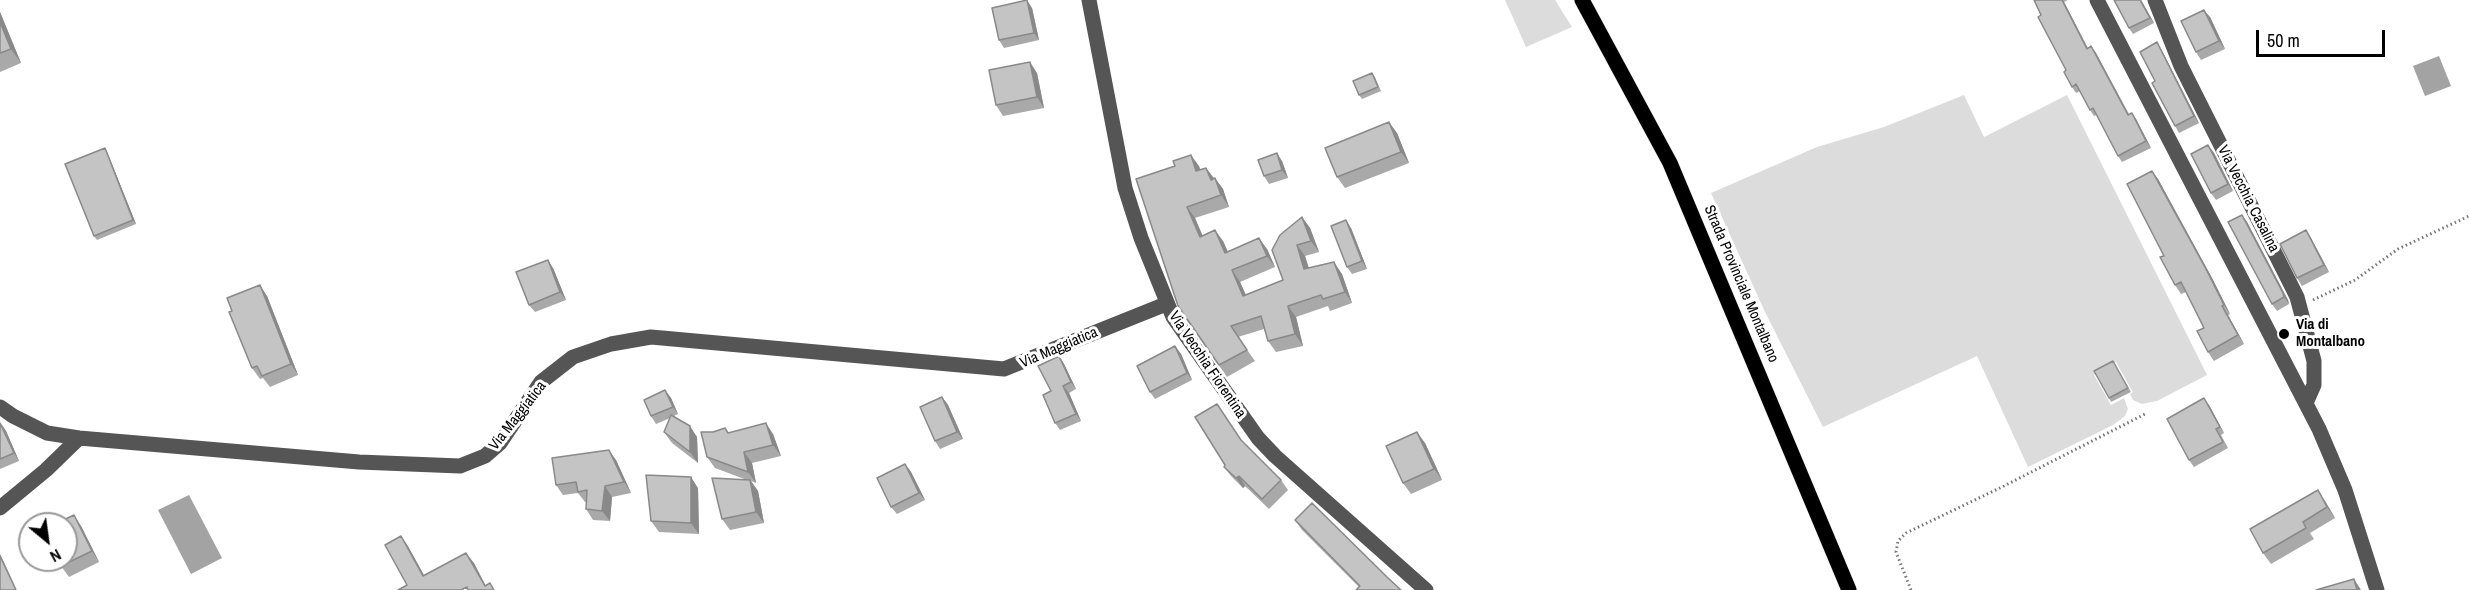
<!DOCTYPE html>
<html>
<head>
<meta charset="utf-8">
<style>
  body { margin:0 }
  #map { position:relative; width:2469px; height:590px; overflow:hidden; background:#fff; font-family:"Archivo Narrow",sans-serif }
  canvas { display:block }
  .north { position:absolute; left:18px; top:512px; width:60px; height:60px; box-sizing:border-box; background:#fff; border:2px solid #999; border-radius:50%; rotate:151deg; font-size:16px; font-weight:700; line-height:24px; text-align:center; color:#000 }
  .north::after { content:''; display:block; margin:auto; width:21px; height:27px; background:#000; clip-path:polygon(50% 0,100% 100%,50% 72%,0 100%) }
  .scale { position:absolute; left:2256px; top:30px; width:129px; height:27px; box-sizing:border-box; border:3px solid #000; border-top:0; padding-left:8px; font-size:18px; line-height:21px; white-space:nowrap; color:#000; -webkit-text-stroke:4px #fff; paint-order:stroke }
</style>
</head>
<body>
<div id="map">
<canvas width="2469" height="590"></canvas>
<div class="north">N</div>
<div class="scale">50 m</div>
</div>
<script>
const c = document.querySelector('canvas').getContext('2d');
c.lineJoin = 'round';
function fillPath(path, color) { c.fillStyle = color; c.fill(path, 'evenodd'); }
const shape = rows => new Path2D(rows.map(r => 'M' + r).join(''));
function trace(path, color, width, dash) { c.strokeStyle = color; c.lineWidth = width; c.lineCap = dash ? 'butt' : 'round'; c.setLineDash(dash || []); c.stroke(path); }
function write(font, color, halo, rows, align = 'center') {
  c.font = font + ' "Archivo Narrow",sans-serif'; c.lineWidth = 6; c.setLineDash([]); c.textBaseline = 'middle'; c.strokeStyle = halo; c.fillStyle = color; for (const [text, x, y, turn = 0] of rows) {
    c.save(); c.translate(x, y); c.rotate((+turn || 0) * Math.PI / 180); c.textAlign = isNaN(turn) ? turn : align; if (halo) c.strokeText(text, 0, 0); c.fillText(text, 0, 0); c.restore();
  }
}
fillPath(shape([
  [1505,0,1555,0,1572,27,1526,47],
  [1964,95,1984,137,2067,95,2207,375,2157,401,2142,404,2133,400,2130,394,2133,392,2116,362,2094,375,2111,405,2124,398,2128,409,2125,416,2113,425,2028,467,1977,356,1823,427,1765,312,1711,193,1817,147,1884,127]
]), '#dcdcdc');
fillPath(shape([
  [2439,56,2451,86,2425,96,2413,66],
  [189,495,222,558,191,574,158,510]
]), '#a3a3a3');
const major = shape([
  [1582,0,1670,163,1849,590]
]);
trace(major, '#dbdbdb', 16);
trace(shape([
  [2313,300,2355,280,2398,249,2469,216],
  [1911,590,1896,552,1898,541,1906,533,2004,486,2147,413]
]), '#777', 3, [1.5, 3]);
trace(shape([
  [1089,0,1125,188,1141,238,1173,317,1258,438,1275,456,1426,590],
  [2097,0,2319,429,2345,490,2377,590],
  [2155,0,2181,66,2297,297,2314,361,2314,385,2306,403],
  [0,407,13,416,47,433,79,438,359,462,460,466,485,456,500,443,541,382,573,357,611,344,651,337,1004,369,1166,304],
  [0,508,46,470,79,438]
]), '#555', 15);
trace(major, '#000', 15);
fillPath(shape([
  [2034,0,2068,0,2064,2,2088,48,2091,46,2096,53,2129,114,2136,119,2151,148,2122,162,2118,156,2097,115,2094,116,2090,110,2080,91,2076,93,2072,87,2066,70],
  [2141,0,2154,23,2133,34,2129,28],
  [1032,8,1039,40,1004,48,999,40],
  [0,12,21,63,0,72],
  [2210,17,2225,49,2201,60,2196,52],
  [2161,49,2199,123,2179,133,2175,126,2155,81],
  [1037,73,1044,108,1003,116,996,105],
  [1372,73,1375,77,1381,91,1362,99,1359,95],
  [1397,133,1409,163,1345,188,1337,177],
  [2208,145,2214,153,2233,191,2216,200,2211,193],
  [105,148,107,152,136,224,97,240,94,236],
  [1282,161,1288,178,1269,184,1264,176],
  [1199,166,1200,170,1206,168,1223,189,1229,207,1195,218,1202,236,1223,241,1228,252,1267,249,1275,267,1240,282,1246,295,1283,280,1302,217,1310,228,1319,252,1305,256,1309,268,1342,274,1352,303,1330,311,1328,306,1296,317,1303,346,1276,352,1268,341,1264,329,1238,337,1255,361,1227,377,1183,315,1136,179],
  [2152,171,2158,179,2212,278,2230,314,2228,315,2244,344,2214,361,2208,352,2204,328,2186,292,2181,294,2175,285,2164,256],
  [2242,215,2247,222,2288,300,2289,304,2277,311,2272,304],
  [1351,228,1367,269,1352,274,1347,267],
  [2306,230,2311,238,2329,272,2302,286,2297,278],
  [553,268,566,300,535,312,529,305],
  [267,296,298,375,270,387,263,378,260,379,252,368],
  [1175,346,1181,354,1192,380,1155,399,1150,392],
  [1059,356,1064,364,1076,389,1069,393,1081,421,1060,430,1055,423,1051,391],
  [2115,365,2131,392,2111,402,2109,398],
  [665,390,671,398,678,414,674,416,697,437,698,463,672,443,664,432,670,418,656,424,651,416],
  [942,397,948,405,963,439,940,449,935,441],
  [2209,405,2224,433,2221,435,2228,448,2194,467,2189,460],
  [0,423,6,431,19,461,0,469],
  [728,433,773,434,781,456,752,463,756,483,751,481,758,491,764,523,730,530,722,519,747,480,715,468,707,457],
  [1242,441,1281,480,1288,490,1269,509,1245,486,1243,488,1231,476,1224,467],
  [1425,443,1442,480,1411,494,1403,483],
  [616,460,631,493,612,497,610,521,593,520,586,509,586,502,585,502,578,493,563,495,556,485],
  [905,464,911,472,925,500,897,514,891,507],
  [698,488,699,534,659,532,651,521],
  [2325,501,2335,518,2310,533,2314,539,2271,564,2263,553],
  [1295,520,1387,577,1359,587,1302,530],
  [81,526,99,562,69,577,61,566]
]), '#a9a9a9');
fillPath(shape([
  [1027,0,1032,8,1039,40,1034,33],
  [2062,0,2064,2,2091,55,2087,49],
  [2140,0,2141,0,2154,23,2150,18],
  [2204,10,2210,17,2225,49,2219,41],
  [0,12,21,63,11,49,0,22],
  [2157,42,2161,49,2199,123,2194,116],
  [2091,46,2096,53,2132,121,2128,115],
  [1030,62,1037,73,1044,108,1037,97],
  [2132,113,2136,119,2151,148,2146,141],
  [1389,122,1397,133,1409,163,1401,152],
  [2208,145,2214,153,2233,191,2228,184],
  [105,148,107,152,136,224,133,220],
  [1277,153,1282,161,1288,178,1282,170],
  [1191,155,1199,166,1204,182,1196,171],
  [1206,168,1214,179,1211,180],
  [2152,171,2158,179,2212,278,2230,314,2224,305],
  [1215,178,1223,189,1229,207,1221,195],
  [1187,207,1195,218,1208,248,1200,237],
  [2242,215,2247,222,2288,300,2289,304,2284,297],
  [1302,217,1310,228,1319,252,1311,241],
  [1346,220,1351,228,1367,269,1362,261],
  [1215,230,1223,241,1233,264,1225,253],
  [2306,230,2311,238,2329,272,2324,265],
  [1259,238,1267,249,1275,267,1267,256],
  [1297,245,1305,256,1312,280,1304,269],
  [548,260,553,268,566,300,560,292],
  [1334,262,1342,274,1352,303,1345,292],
  [1232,270,1240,282,1251,307,1243,296],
  [260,285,267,296,298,375,291,364],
  [1288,306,1296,317,1303,346,1295,334],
  [2222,306,2228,315,2244,344,2238,335],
  [1175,346,1181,354,1192,380,1187,373],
  [1059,356,1064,364,1076,389,1071,382],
  [1063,386,1069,393,1081,421,1076,414],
  [665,390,671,398,678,414,673,407],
  [942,397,948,405,963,439,957,432],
  [2204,398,2209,405,2224,433,2220,427],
  [1,423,6,431,19,461,14,453],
  [766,423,773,434,781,456,773,445],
  [690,426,697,437,698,463,690,452],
  [1417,432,1425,443,1442,480,1434,469],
  [609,450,616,460,631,493,624,482],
  [744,452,752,463,756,483,748,472],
  [905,464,911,472,925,500,919,493],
  [1239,476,1245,486,1243,488,1236,478],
  [691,477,698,488,699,534,691,523],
  [750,480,758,491,764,523,756,512],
  [605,486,612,497,610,521,602,511],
  [2318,490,2325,501,2335,518,2327,507],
  [74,515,81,526,99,562,92,551],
  [401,536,408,546,430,586,423,576],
  [466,553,474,563,488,590,487,590],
  [0,554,17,590,0,556],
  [2354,579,2361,590,2357,590]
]), '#898989');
const building = shape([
  [1027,0,1034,33,999,40,992,8,1027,0],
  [2034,0,2062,0,2087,49,2091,46,2128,115,2132,113,2146,141,2118,156,2093,108,2090,110,2076,84,2072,87,2064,72,2066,70,2038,17,2041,15,2034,0],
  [2114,0,2140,0,2150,18,2129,28,2114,0],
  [2204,10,2219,41,2196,52,2181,21,2204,10],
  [0,22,11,49,0,53,0,22],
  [2157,42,2194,116,2175,126,2152,83,2155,81,2140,52,2157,42],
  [1030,62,1037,97,996,105,989,70,1030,62],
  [1372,73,1378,87,1359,95,1353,81,1372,73],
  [1389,122,1401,152,1337,177,1325,148,1389,122],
  [2208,145,2228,184,2211,193,2191,154,2208,145],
  [105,148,133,220,94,236,65,164,105,148],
  [1277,153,1282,170,1264,176,1258,160,1277,153],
  [1191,155,1196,171,1206,168,1211,180,1215,178,1221,195,1187,207,1200,237,1215,230,1225,253,1259,238,1267,256,1232,270,1243,296,1283,280,1272,250,1280,235,1302,217,1311,241,1297,245,1304,269,1334,262,1345,292,1323,299,1321,295,1288,306,1295,334,1268,341,1261,316,1231,326,1247,350,1219,365,1178,306,1136,179,1175,166,1173,161,1191,155],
  [2152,171,2206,269,2224,305,2222,306,2238,335,2208,352,2197,331,2204,328,2181,282,2175,285,2160,257,2164,256,2127,184,2152,171],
  [2242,215,2283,293,2284,297,2272,304,2228,222,2242,215],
  [1346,220,1362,261,1347,267,1331,226,1346,220],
  [2306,230,2324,265,2297,278,2280,244,2306,230],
  [548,260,560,292,529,305,516,272,548,260],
  [260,285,291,364,262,376,257,366,252,368,229,312,232,311,227,298,260,285],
  [1175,346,1187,373,1150,392,1137,366,1175,346],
  [1059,356,1071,382,1063,386,1076,414,1055,423,1043,395,1051,391,1038,366,1059,356],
  [2113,361,2128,388,2109,398,2094,371,2113,361],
  [665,390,673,407,651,416,644,400,665,390],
  [942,397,957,432,935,441,920,407,942,397],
  [2204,398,2220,427,2216,429,2223,442,2189,460,2167,419,2204,398],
  [1217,404,1241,440,1281,480,1262,499,1239,476,1236,478,1224,467,1225,465,1195,417,1217,404],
  [671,415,690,426,690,452,664,432,671,415],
  [0,423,14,453,0,459,0,423],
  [766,423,773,445,744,452,748,472,707,457,701,432,713,432,725,428,728,433,766,423],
  [1417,432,1434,469,1403,483,1386,446,1417,432],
  [609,450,624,482,605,486,602,511,586,509,587,490,578,492,576,482,556,485,552,458,609,450],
  [905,464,919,493,891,507,877,478,905,464],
  [646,475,691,477,691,523,651,521,646,475],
  [712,478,750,480,756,512,722,519,712,478],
  [2318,490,2327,507,2303,522,2306,528,2263,553,2250,529,2318,490],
  [1312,503,1387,577,1401,590,1356,590,1360,586,1295,520,1312,503],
  [74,515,92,551,61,566,58,560,66,560,66,524,55,524,74,515],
  [401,536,423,576,466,553,485,586,490,583,494,590,468,590,467,587,461,590,398,590,407,585,385,545,401,536],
  [0,556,16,590,0,590,0,556],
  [2354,579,2357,590,2316,590,2354,579]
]);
fillPath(building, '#c4c4c4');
trace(building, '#898989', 1.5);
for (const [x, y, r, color] of [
  [2284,334,6,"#000"]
]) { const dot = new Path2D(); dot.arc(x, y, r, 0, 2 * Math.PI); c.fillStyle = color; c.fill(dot); trace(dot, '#fff', 2); }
write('15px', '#000', '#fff', [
  ["Via Vecchia Casalina",2248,199,63],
  ["Strada Provinciale Montalbano",1741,284,67],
  ["Via Maggiatica",1059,348,-23],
  ["Via Vecchia Fiorentina",1207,365,56],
  ["Via Maggiatica",518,416,-52]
]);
write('bold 15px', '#000', '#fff', [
  ["Via di",2296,325],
  ["Montalbano",2296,342]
], 'left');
</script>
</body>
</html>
